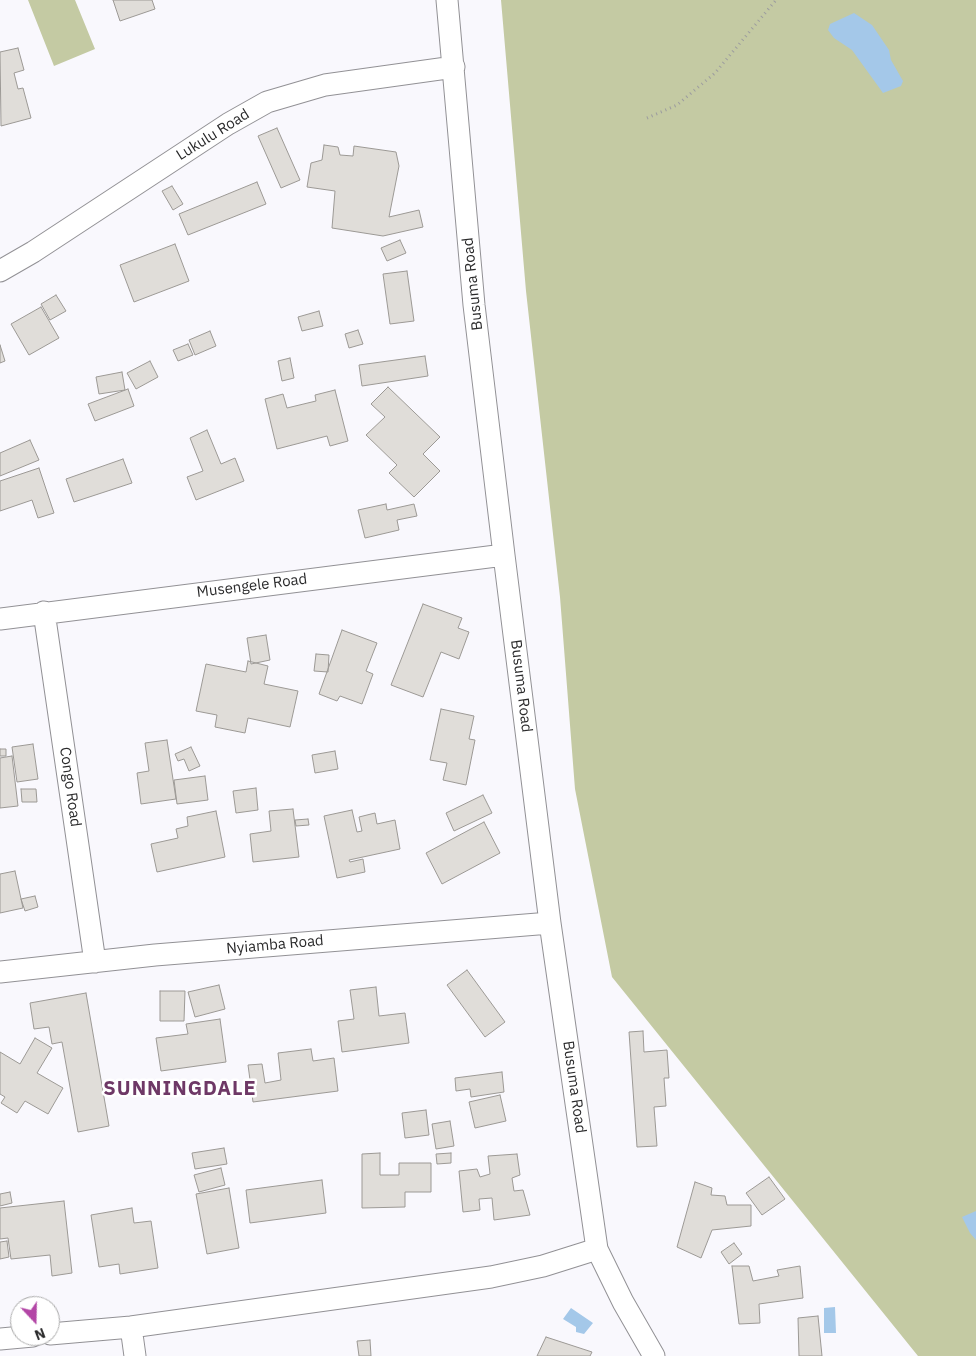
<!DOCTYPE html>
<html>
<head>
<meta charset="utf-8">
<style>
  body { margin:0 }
  #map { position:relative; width:976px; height:1356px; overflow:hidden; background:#f9f8fd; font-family:"IBM Plex Sans",sans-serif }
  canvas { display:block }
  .north { position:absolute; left:10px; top:1296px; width:50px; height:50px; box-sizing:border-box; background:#fff; border:1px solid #aaa; border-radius:50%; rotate:159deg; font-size:14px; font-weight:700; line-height:20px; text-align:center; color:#2a2a2b }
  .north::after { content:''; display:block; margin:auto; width:18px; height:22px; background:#b346a6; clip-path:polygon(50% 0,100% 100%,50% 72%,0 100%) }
</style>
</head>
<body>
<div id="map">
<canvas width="976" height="1356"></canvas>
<div class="north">N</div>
</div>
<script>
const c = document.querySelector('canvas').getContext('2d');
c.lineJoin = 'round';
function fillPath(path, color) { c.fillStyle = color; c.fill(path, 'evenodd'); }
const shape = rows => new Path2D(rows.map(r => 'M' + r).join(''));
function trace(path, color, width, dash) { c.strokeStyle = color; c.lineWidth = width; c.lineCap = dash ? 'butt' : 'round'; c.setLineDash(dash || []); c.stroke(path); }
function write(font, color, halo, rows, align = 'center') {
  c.font = font + ' "IBM Plex Sans",sans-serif'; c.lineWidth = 5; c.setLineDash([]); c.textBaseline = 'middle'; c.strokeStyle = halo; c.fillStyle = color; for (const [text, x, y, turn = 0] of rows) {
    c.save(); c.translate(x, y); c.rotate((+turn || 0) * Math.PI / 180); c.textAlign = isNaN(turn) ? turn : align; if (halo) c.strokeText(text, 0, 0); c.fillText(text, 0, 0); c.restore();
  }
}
fillPath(shape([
  [28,0,75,0,95,49,54,66],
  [501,0,976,0,976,1356,918,1356,612,977,575,789,560,597,526,291]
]), '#c4caa3');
fillPath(shape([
  [854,13,872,25,889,50,891,60,903,81,901,86,883,93,852,50,834,38,828,30,830,24],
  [976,1211,976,1240,970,1233,962,1217],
  [835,1307,836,1333,824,1333,824,1308],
  [571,1308,593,1323,584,1334,576,1332,576,1327,563,1319]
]), '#a4c8e9');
const building = shape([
  [113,0,152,0,155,9,120,21,113,0],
  [18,48,24,70,14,73,18,89,23,88,31,118,1,126,0,52,18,48],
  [277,128,300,180,281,188,258,136,277,128],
  [324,145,338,147,340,155,353,156,354,146,396,152,399,166,389,217,419,210,423,227,383,236,332,228,335,191,307,187,311,163,322,160,324,145],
  [257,182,266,204,188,235,179,214,257,182],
  [172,186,183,204,173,210,162,191,172,186],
  [400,240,406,253,387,261,381,248,400,240],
  [175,244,189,281,134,302,120,265,175,244],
  [407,271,414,321,390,324,383,274,407,271],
  [56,295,66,311,50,320,41,304,56,295],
  [41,307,59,338,29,355,11,324,41,307],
  [319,311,323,326,302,331,298,317,319,311],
  [358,330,363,344,349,348,345,334,358,330],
  [210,331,216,346,195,355,189,340,210,331],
  [188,344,193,355,178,361,173,350,188,344],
  [0,345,5,361,0,363,0,345],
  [425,356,428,376,362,386,359,365,425,356],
  [290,358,294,378,282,381,278,361,290,358],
  [150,361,158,377,136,389,127,373,150,361],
  [122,372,125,390,99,394,96,377,122,372],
  [388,387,440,437,423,454,440,471,414,497,389,473,397,465,366,435,385,417,371,404,388,387],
  [128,389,134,406,95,421,88,404,128,389],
  [335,390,348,441,330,446,327,436,277,449,265,399,283,394,287,408,316,401,315,395,335,390],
  [207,430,221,464,235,458,244,481,196,500,187,477,203,471,190,438,207,430],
  [30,440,39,460,0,476,0,453,30,440],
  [123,459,132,483,74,502,66,479,123,459],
  [39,468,54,513,38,518,32,500,0,511,0,481,39,468],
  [386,504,387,510,414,504,417,516,397,520,399,530,365,538,358,510,386,504],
  [423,604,462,618,458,628,469,632,459,659,441,652,423,697,391,685,423,604],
  [342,630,377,643,366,671,373,674,362,704,340,696,337,701,319,694,342,630],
  [266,635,270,660,251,664,247,638,266,635],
  [316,654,329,655,328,672,314,671,316,654],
  [248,661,268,666,264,684,298,691,290,727,248,718,245,733,215,727,217,715,196,711,206,664,246,672,248,661],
  [441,709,474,716,469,739,475,740,466,785,443,780,447,763,430,760,441,709],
  [167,740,176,799,141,804,137,773,149,771,145,743,167,740],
  [33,744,38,779,17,782,12,747,33,744],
  [191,747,200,766,189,771,184,759,178,761,175,754,191,747],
  [0,749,6,749,6,756,0,756,0,749],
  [335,751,338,769,315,773,312,755,335,751],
  [12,756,18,806,0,808,0,758,12,756],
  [205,776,208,800,177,804,174,780,205,776],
  [256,788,258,810,236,813,233,791,256,788],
  [21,789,36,789,37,802,22,802,21,789],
  [483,795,492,813,454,831,446,813,483,795],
  [293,809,299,857,253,862,250,834,271,831,269,811,293,809],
  [352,810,357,832,362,831,359,817,375,813,377,824,395,820,400,849,349,860,350,862,363,859,365,872,337,878,324,816,352,810],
  [216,811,225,857,157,872,151,844,178,838,176,829,188,826,187,817,216,811],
  [308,819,309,825,296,826,295,820,308,819],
  [484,822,500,853,442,884,426,853,484,822],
  [15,871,23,908,0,913,0,874,15,871],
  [35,896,38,907,25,911,21,899,35,896],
  [467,970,505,1022,485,1037,447,985,467,970],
  [219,985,225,1009,195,1017,188,992,219,985],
  [376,987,379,1016,405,1013,409,1043,342,1052,338,1021,354,1019,350,990,376,987],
  [160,991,185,991,184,1021,160,1021,160,991],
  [86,993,109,1126,78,1132,62,1042,52,1044,49,1027,34,1029,30,1003,86,993],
  [220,1019,226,1062,161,1071,156,1038,188,1034,186,1024,220,1019],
  [643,1031,644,1052,667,1050,669,1078,664,1078,666,1106,654,1107,657,1146,637,1147,629,1032,643,1031],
  [35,1038,52,1048,37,1073,63,1088,48,1114,25,1101,17,1113,1,1103,5,1097,0,1094,0,1052,20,1064,35,1038],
  [311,1049,313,1061,334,1058,338,1091,253,1102,248,1065,262,1064,265,1083,281,1080,278,1053,311,1049],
  [502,1072,504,1092,471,1097,470,1089,456,1091,455,1078,502,1072],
  [500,1095,506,1121,475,1128,469,1102,500,1095],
  [426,1110,429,1135,405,1138,402,1113,426,1110],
  [450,1121,454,1146,436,1149,432,1124,450,1121],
  [224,1148,227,1164,195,1169,192,1153,224,1148],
  [380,1153,380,1175,399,1175,399,1163,431,1163,431,1192,405,1192,405,1207,362,1208,362,1154,380,1153],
  [451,1153,451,1163,437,1164,436,1154,451,1153],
  [517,1154,520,1175,512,1178,514,1191,523,1190,530,1215,494,1220,492,1198,479,1199,480,1210,463,1212,459,1171,477,1169,480,1177,490,1174,488,1156,517,1154],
  [221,1168,225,1185,199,1192,194,1175,221,1168],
  [769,1177,785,1199,762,1215,746,1193,769,1177],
  [322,1180,326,1213,250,1223,246,1190,322,1180],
  [695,1182,712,1188,711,1195,725,1196,727,1205,751,1205,751,1226,712,1230,701,1258,677,1247,695,1182],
  [229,1188,239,1248,207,1254,196,1194,229,1188],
  [10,1192,12,1203,0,1206,0,1194,10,1192],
  [64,1201,72,1273,52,1276,50,1255,11,1259,8,1238,0,1239,0,1208,64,1201],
  [132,1208,134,1223,151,1221,158,1268,120,1274,119,1264,99,1267,91,1215,132,1208],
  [7,1241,9,1257,0,1259,0,1242,7,1241],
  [734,1243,742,1254,729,1264,721,1252,734,1243],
  [732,1266,749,1266,753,1281,779,1276,777,1270,800,1266,803,1298,759,1304,760,1323,739,1324,732,1266],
  [818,1316,822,1356,799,1356,798,1318,818,1316],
  [546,1337,592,1352,590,1356,537,1356,546,1337],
  [370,1340,371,1356,359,1356,357,1341,370,1340]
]);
fillPath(building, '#e0ddd9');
trace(building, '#9c9995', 1);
const minor = shape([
  [447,0,474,305,504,555,550,923,597,1249,623,1302,654,1356],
  [0,271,33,252,228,124,267,102,325,85,454,67],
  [44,612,95,962],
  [0,619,504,555],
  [0,972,155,955,550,923],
  [131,1327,135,1356],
  [50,1334,131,1327,491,1277,543,1266,597,1249],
  [0,1339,33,1336]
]);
trace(minor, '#929195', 23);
trace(shape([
  [647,118,677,105,715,73,776,0]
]), '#9c9c9f', 3, [1, 4]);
trace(minor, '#fff', 21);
write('15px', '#2a2a2b', '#fff', [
  ["Lukulu Road",213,135,-32],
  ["Busuma Road",473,284,-96],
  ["Musengele Road",252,586,-7],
  ["Busuma Road",521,686,83],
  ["Congo Road",70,787,82],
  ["Nyiamba Road",275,945,-5],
  ["Busuma Road",574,1087,82]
]);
c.letterSpacing = '1px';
write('bold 20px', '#6e3866', '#fff', [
  ["SUNNINGDALE",180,1089]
]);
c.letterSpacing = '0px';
</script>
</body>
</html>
